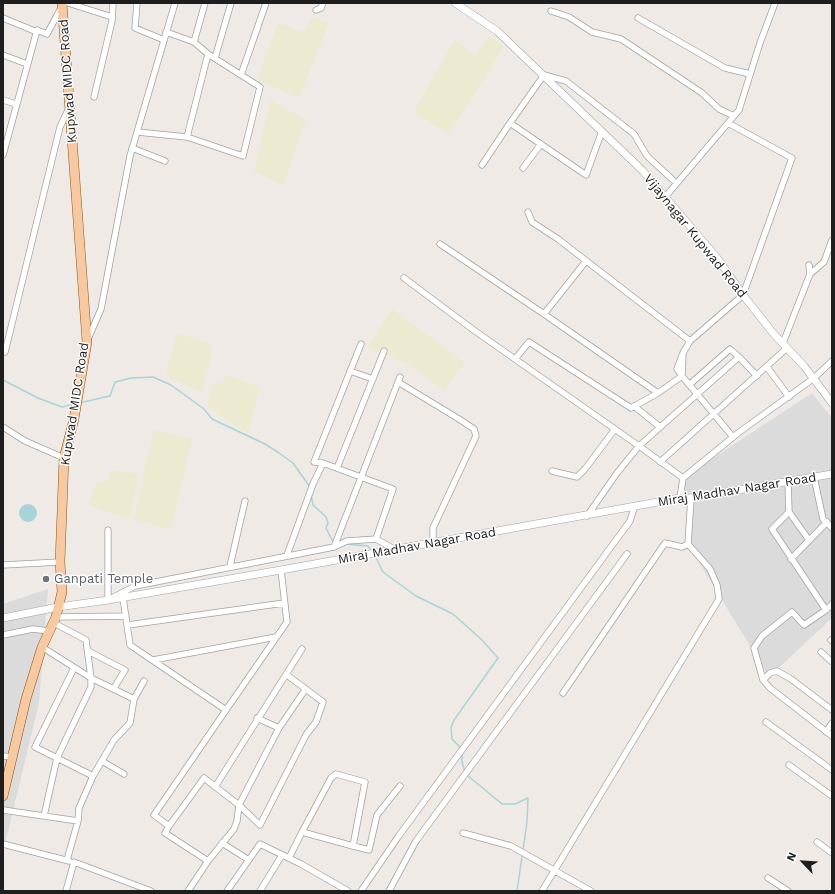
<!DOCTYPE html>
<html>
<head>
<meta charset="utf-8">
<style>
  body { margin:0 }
  #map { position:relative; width:835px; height:894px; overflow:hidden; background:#efeae5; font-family:"Work Sans",sans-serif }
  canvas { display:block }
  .frame { position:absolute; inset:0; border:4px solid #1e1e1e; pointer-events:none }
  .north { position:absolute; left:783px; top:842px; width:40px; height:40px; -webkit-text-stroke:3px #fff; paint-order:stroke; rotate:295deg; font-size:11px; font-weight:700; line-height:16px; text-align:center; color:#1e1e1e }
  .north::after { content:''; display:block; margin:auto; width:14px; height:18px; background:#1e1e1e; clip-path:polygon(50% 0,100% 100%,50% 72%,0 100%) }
</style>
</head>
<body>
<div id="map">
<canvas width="835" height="894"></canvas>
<div class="frame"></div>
<div class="north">N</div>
</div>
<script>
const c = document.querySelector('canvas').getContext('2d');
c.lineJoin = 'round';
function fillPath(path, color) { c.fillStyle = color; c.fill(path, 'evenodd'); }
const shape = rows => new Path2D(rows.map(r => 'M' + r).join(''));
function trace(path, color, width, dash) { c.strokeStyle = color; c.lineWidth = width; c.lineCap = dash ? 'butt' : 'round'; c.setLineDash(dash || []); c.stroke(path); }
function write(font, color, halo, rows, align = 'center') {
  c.font = font + ' "Work Sans",sans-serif'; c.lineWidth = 3; c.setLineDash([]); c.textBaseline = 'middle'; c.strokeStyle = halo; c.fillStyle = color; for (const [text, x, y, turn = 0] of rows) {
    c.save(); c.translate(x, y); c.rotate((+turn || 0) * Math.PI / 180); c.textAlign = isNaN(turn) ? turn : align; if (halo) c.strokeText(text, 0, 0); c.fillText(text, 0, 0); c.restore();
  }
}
fillPath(shape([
  [812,393,832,418,832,618,769,677,688,544,690,513,683,478],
  [48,589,39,703,3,852,3,604]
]), '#dcdbdb');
fillPath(shape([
  [312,17,329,23,299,98,257,80,278,23,303,32],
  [489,35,504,47,449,134,413,113,455,39,475,56],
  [271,100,306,120,283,186,254,171],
  [392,309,465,362,444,391,408,364,368,347],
  [177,333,213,345,203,393,165,375],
  [226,374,260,388,248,434,207,407,213,382,222,384],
  [153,430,192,439,171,530,134,519],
  [111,470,138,474,130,518,103,511,88,504,96,483,108,480]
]), '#ecebd1');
fillPath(shape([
  '19 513a9 9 0 1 1 18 0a9 9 0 1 1-18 0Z'
]), '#a8d4d9');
trace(shape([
  [3,380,38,398,62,407,74,404],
  [79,403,110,396,115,382,131,378,153,377,171,385,204,409,212,419,265,444,279,453,293,463,310,487],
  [311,495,313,505,326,517,328,523,326,528,332,540,335,541],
  [346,544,368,546,372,551],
  [375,556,383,572,416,596,453,614,482,640,498,658,454,720,451,727,452,739,462,749],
  [462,752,462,762,465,772],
  [467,775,502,804,515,804,528,798,527,822,517,891]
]), '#a8d4d9', 1.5);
const minor = shape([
  [68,3,112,17],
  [137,3,135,28,164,40],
  [316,10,321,8,323,3],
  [551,11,569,17,592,32,621,39,702,93,719,109,734,116],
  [3,18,37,32],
  [638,18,725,68,750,74],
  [166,32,194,42,205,3],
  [3,55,27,64],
  [215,58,231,3],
  [241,75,266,3],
  [94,97,112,21,113,3],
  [3,100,16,104],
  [602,131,586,175,510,123,544,75,566,81,634,134,647,156,673,180],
  [137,132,187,137,208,54,194,42],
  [187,137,243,156,260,87,208,54],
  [132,148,165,161],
  [3,155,37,30,47,34,61,8],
  [482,165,510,123],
  [523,168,541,144],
  [666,196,739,110,760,43,775,3],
  [528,212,532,222,558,239,690,341],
  [440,244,544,314],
  [586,261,544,314,658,393,682,376,733,437],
  [810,274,824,262,832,240],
  [404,278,475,331,639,446,739,357,757,376],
  [88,339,101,309,130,156,175,3],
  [783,343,810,274,809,265],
  [5,352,60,127,69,108],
  [683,353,682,376,677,369,683,353,690,341,743,295,792,158,728,123],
  [515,359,529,342,631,408,658,393],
  [767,367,789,397],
  [350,371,373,379],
  [398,382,459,419,474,429,476,436,433,528,433,542],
  [689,385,730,349,739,357],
  [634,406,660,427],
  [3,427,25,441,64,458],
  [660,462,787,348],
  [323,463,393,489,376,539],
  [337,468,384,351],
  [552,471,577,477,585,469,615,429],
  [814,477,823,519,832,528],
  [683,478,738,433,814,378,832,361],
  [788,482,789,512,772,529,826,610,832,604],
  [789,512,809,540],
  [587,516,617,473,639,446,683,478,680,498],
  [108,530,108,600,135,586,334,547,347,541,376,539,394,549],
  [334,547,400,377],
  [287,555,313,484,323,463,314,462,361,344],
  [791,559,827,522],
  [3,565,60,562],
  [230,566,245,501],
  [123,598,130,645,226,710,287,622,281,570],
  [826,610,804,625,792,612,762,636,754,648,763,680,770,688,832,736],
  [56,617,126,616],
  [54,623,86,640,91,678,134,699],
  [128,625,284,603],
  [3,635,33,629,49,631],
  [831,640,832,641],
  [42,647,91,678,91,687,57,758,44,816],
  [88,651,125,670,114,688],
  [821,652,832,662],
  [153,660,276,637],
  [74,668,35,747,93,776],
  [763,680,770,673,777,671,791,679,832,710],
  [563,693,665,543,682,547,688,544],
  [257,718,279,728],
  [766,722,832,770],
  [826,732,832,723],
  [3,756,11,757],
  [102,761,124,774],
  [789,765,832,796],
  [215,787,302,649],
  [3,810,78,821],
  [169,826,204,778,239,805,260,825,306,735,316,722,323,702,287,675],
  [463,833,511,846,591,891],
  [817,842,832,853],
  [222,843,249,860],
  [3,844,69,861],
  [353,846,369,850,377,815,400,786],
  [289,858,302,832,331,778,336,774,365,782,353,846,302,832],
  [67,860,78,821,79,808,93,776,114,740,130,723,134,699,144,681],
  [208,861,234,829,237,821,239,805,279,728,305,690],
  [768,878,788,891],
  [66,891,74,862,151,891],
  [188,891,208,861,165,833,169,826,154,815,226,710],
  [227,891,260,844,301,864,348,891],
  [260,891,282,855],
  [361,891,398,837,630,521,634,508],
  [389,891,416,841,627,554],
  [542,891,719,599,717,585,710,569,688,544,691,498]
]);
const tertiary = shape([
  [455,3,497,31,643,171,718,259,743,295,773,333,804,366,832,403],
  [3,618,58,607,108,600,281,570,680,498,691,498,832,474]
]);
const primary = shape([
  [3,796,26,699,42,647,56,617,62,592,60,562,64,458,74,419,87,342,62,3]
]);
trace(minor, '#a2a2a2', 7);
trace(tertiary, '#a2a2a2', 8);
trace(primary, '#8f5509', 10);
trace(minor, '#fff', 5.5);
trace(tertiary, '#fff', 7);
trace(primary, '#f6c9a3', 9);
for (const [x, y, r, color] of [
  [46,579,4,"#6b7280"]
]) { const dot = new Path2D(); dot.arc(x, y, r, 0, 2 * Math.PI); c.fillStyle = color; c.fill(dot); trace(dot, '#fff', 1.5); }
write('13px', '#1e1e1e', '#fff', [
  ["Kupwad MIDC Road",68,81,-94],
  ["Vijaynagar Kupwad Road",695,236,51],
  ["Kupwad MIDC Road",75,404,-81],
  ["Miraj Madhav Nagar Road",737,490,-9],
  ["Miraj Madhav Nagar Road",417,546,-10]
]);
write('13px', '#5b616d', '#fff', [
  ["Ganpati Temple",54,579]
], 'left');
</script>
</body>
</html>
